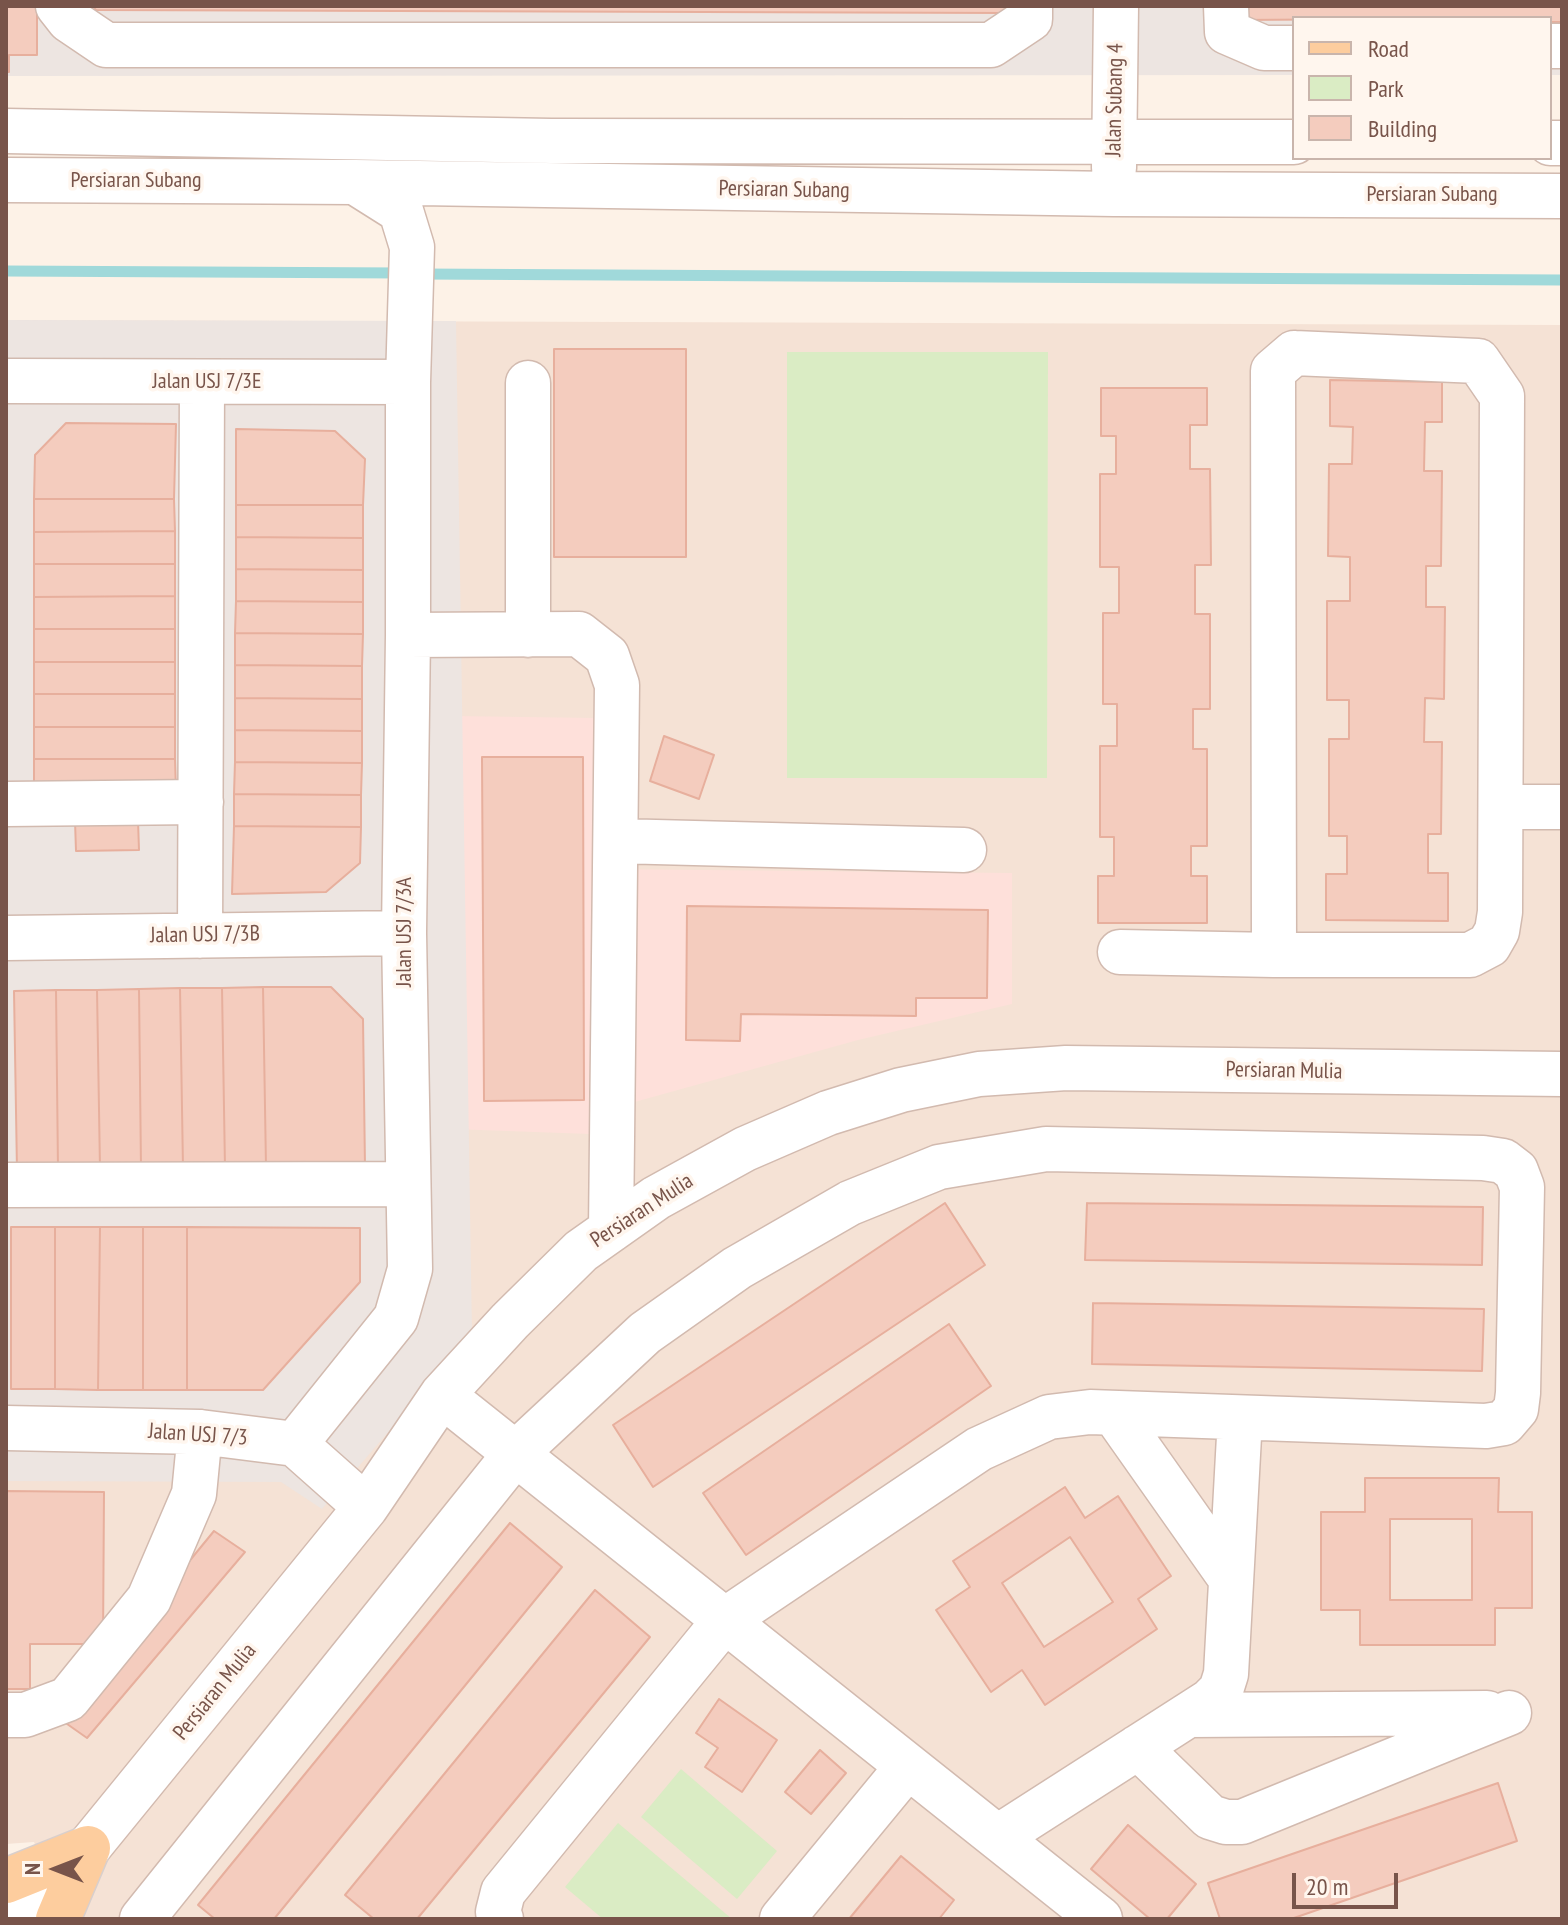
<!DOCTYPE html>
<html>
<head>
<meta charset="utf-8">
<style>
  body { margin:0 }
  #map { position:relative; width:1568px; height:1925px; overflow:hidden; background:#fdf2e7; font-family:"PT Sans Narrow",sans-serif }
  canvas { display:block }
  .frame { position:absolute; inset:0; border:8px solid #78544a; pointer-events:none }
  .legend { position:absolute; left:1292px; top:16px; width:260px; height:144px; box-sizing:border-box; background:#fff6ee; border:2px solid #c9b5ac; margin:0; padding:10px 14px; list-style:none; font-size:24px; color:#78544a }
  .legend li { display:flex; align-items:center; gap:16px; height:40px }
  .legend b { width:40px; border:2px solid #c9b5ac }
  .north { position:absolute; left:16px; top:1829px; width:80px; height:80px; -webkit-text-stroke:6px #fff6ee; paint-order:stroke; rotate:270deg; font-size:22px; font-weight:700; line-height:32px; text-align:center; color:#78544a }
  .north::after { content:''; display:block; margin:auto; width:28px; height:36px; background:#78544a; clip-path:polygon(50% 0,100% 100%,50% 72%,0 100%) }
  .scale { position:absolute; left:1292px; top:1873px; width:106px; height:36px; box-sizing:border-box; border:4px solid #78544a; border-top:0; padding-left:10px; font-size:24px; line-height:28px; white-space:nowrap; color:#78544a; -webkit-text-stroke:6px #fff6ee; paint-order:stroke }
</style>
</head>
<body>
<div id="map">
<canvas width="1568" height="1925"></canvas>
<div class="frame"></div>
<ul class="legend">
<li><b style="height:10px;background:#fdcd9e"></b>Road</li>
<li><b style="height:22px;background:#daecc4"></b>Park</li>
<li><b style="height:22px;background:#f4ccbe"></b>Building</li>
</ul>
<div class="north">N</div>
<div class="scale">20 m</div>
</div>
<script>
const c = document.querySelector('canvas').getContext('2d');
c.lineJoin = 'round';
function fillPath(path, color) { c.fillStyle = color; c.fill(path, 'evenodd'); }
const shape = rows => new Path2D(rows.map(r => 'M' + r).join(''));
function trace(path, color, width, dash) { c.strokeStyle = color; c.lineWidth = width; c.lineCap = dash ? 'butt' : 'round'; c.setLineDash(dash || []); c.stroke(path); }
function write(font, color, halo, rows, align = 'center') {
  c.font = font + ' "PT Sans Narrow",sans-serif'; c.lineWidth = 7; c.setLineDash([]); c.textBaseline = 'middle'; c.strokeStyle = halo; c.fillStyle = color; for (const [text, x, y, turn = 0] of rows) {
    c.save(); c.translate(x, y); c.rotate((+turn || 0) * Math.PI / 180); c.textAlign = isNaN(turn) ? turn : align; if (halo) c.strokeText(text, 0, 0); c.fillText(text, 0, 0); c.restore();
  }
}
fillPath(shape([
  [6,320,1562,325,1562,1919,65,1919,34,1842,6,1844]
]), '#f5e2d5');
fillPath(shape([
  [452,716,596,718,598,869,1012,873,1012,1004,858,1040,595,1113,590,1134,452,1129]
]), '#fee0da');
fillPath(shape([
  [6,6,1562,6,1562,75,1550,75,1550,18,1294,18,1294,75,6,76],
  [6,320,456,321,472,1335,322,1509,281,1482,6,1481]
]), '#ede5e1');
fillPath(shape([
  [787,352,1048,352,1047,778,787,778],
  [681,1769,777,1851,737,1899,641,1817],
  [618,1823,732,1919,603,1919,565,1887]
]), '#daecc4');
trace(shape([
  [6,271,401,273],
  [419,274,1562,280]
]), '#a0d9da', 11);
const building = shape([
  [6,6,37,6,37,55,9,55,9,72,6,72,6,6],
  [93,6,1006,6,1006,13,96,10,93,6],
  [1237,6,1562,6,1562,22,1550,22,1550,18,1237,20,1237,6],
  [554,349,686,349,686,557,554,557,554,349],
  [1330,380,1442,382,1442,422,1425,422,1424,471,1442,471,1441,566,1426,566,1426,607,1445,607,1444,699,1425,698,1424,742,1442,742,1441,834,1428,834,1428,873,1448,873,1448,921,1326,920,1326,874,1347,874,1347,836,1329,836,1329,739,1349,739,1349,700,1327,700,1327,601,1350,601,1350,557,1328,556,1329,464,1352,464,1353,427,1330,426,1330,380],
  [1101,388,1207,388,1207,425,1190,425,1190,469,1210,469,1211,565,1195,565,1195,614,1210,614,1210,709,1193,709,1193,749,1207,749,1207,846,1191,846,1191,876,1207,876,1207,923,1098,923,1098,876,1114,876,1114,837,1100,837,1100,746,1117,746,1117,704,1103,704,1103,613,1119,613,1119,567,1100,567,1100,474,1116,474,1116,436,1101,436,1101,388],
  [66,423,176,424,174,499,34,499,35,455,66,423],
  [236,429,335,431,365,459,363,505,236,505,236,429],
  [34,499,174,499,175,531,34,532,34,499],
  [236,505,363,505,363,538,236,537,236,505],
  [175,531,175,564,34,564,34,532,175,531],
  [236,537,363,538,363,570,236,569,236,537],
  [34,564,175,564,175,596,34,597,34,564],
  [236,569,363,570,363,602,236,601,236,569],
  [175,596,175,629,34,629,34,597,175,596],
  [236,601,363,602,363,634,235,633,236,601],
  [34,629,175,629,175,662,34,662,34,629],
  [235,633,363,634,362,666,235,665,235,633],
  [34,662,175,662,175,694,34,694,34,662],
  [235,665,362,666,362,699,235,698,235,665],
  [34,694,175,694,175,727,34,727,34,694],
  [235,698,362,699,362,731,235,730,235,698],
  [34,727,175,727,175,759,34,759,34,727],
  [235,730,362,731,362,763,235,762,235,730],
  [664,736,714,755,699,799,650,781,664,736],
  [482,757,583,757,584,1100,484,1101,482,757],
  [34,759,175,759,176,792,34,792,34,759],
  [235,762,362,763,361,795,234,794,235,762],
  [234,794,361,795,361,827,234,826,234,794],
  [138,820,139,850,76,851,75,821,138,820],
  [234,826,361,827,360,863,326,892,232,894,234,826],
  [687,906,988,910,987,998,916,998,916,1016,741,1014,740,1041,686,1040,687,906],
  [263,987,331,987,363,1019,365,1167,266,1167,263,987],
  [263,987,266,1167,225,1168,222,988,263,987],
  [180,988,222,988,225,1168,183,1168,180,988],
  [180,988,183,1168,141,1169,139,989,180,988],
  [139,989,141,1169,100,1169,97,990,139,989],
  [56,990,97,990,100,1169,58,1170,56,990],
  [56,990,58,1170,17,1171,14,991,56,990],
  [945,1203,985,1265,653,1487,613,1425,945,1203],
  [1087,1203,1483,1207,1482,1265,1085,1260,1087,1203],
  [11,1227,55,1227,55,1389,11,1389,11,1227],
  [55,1227,100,1227,98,1390,55,1389,55,1227],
  [100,1227,143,1227,143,1390,98,1390,100,1227],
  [143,1227,187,1227,187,1390,143,1390,143,1227],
  [187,1227,360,1228,360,1282,263,1390,187,1390,187,1227],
  [1093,1303,1484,1309,1482,1371,1092,1364,1093,1303],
  [949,1324,991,1386,746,1555,703,1493,949,1324],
  [1365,1478,1499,1478,1498,1512,1532,1512,1532,1608,1495,1608,1495,1645,1360,1645,1360,1610,1321,1610,1321,1512,1365,1512,1365,1478],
  [1390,1519,1472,1519,1472,1600,1390,1600,1390,1519],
  [1065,1487,1085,1518,1118,1496,1171,1576,1138,1599,1157,1629,1045,1705,1022,1670,991,1692,936,1610,970,1587,953,1561,1065,1487],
  [1070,1537,1113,1602,1044,1647,1002,1583,1070,1537],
  [6,1491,104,1492,103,1644,30,1644,30,1689,6,1689,6,1491],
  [510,1523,562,1567,274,1919,215,1919,198,1905,510,1523],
  [214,1531,245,1552,87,1738,60,1719,214,1531],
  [595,1590,650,1637,417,1919,374,1919,345,1895,595,1590],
  [719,1699,777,1740,742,1792,705,1767,718,1748,696,1733,719,1699],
  [820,1750,846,1773,811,1814,785,1792,820,1750],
  [1498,1783,1517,1841,1291,1919,1220,1919,1208,1883,1498,1783],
  [1128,1825,1196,1884,1167,1919,1150,1919,1091,1869,1128,1825],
  [901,1856,954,1900,939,1919,849,1919,901,1856]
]);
fillPath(building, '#f4ccbe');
trace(building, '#e7af9d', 2);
const minor = shape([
  [58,6,69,20,106,45,991,45,1030,19,1030,6],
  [1226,6,1227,32,1264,48,1294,48],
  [1550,46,1562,46],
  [6,131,551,141,1294,142],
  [1550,143,1562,143],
  [1114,168,1116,6],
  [6,180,355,182,1114,194,1562,196],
  [1294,353,1478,361,1502,396,1500,912,1497,931,1489,945,1470,955,1274,955,1273,371,1294,353],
  [6,381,408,382],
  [528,383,528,635],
  [408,635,579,634,607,656,617,685,611,1230],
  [6,804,201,802],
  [1502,807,1562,807],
  [617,841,964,850],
  [200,936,202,382],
  [6,938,404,933],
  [1120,952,1274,955],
  [6,1185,408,1184],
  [442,1395,1100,1919],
  [1114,1413,1231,1579],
  [6,1428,200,1432,295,1444,366,1507],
  [295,1444,396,1318,410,1269,404,933,408,635,408,382,412,247,401,211,355,182],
  [6,1715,25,1715,68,1699,149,1599,194,1494,200,1432],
  [1189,1715,1487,1713],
  [1138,1747,1210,1817,1226,1822,1242,1822,1509,1713],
  [998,1837,1210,1701,1221,1690,1226,1674,1240,1418],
  [16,1919,88,1848,366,1507,442,1395,510,1321,581,1251,656,1198,745,1149,828,1113,901,1090,979,1074,1066,1068,1562,1074],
  [142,1919,515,1454,645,1333,737,1268,850,1203,939,1167,1046,1149,1483,1158,1503,1161,1516,1171,1522,1187,1518,1393,1516,1409,1504,1423,1486,1426,1090,1412,1049,1417,979,1449,725,1620,503,1892,498,1912,501,1919],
  [782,1919,908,1766]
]);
const major = shape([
  [6,1881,88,1848],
  [58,1919,88,1848]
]);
trace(minor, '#d2baaf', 47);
trace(major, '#d9cfcc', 47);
trace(minor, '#fff', 44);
trace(major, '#fdcd9e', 44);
write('22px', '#78544a', '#fff6ee', [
  ["Jalan Subang 4",1115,100,-89],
  ["Persiaran Subang",136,181],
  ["Persiaran Subang",784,190,1],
  ["Persiaran Subang",1432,195],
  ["Jalan USJ 7/3E",207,382],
  ["Jalan USJ 7/3A",405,932,-90],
  ["Jalan USJ 7/3B",205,935,-1],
  ["Persiaran Mulia",1284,1071,1],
  ["Persiaran Mulia",642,1211,-33],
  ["Jalan USJ 7/3",198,1435,4],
  ["Persiaran Mulia",215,1692,-51]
]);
</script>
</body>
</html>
